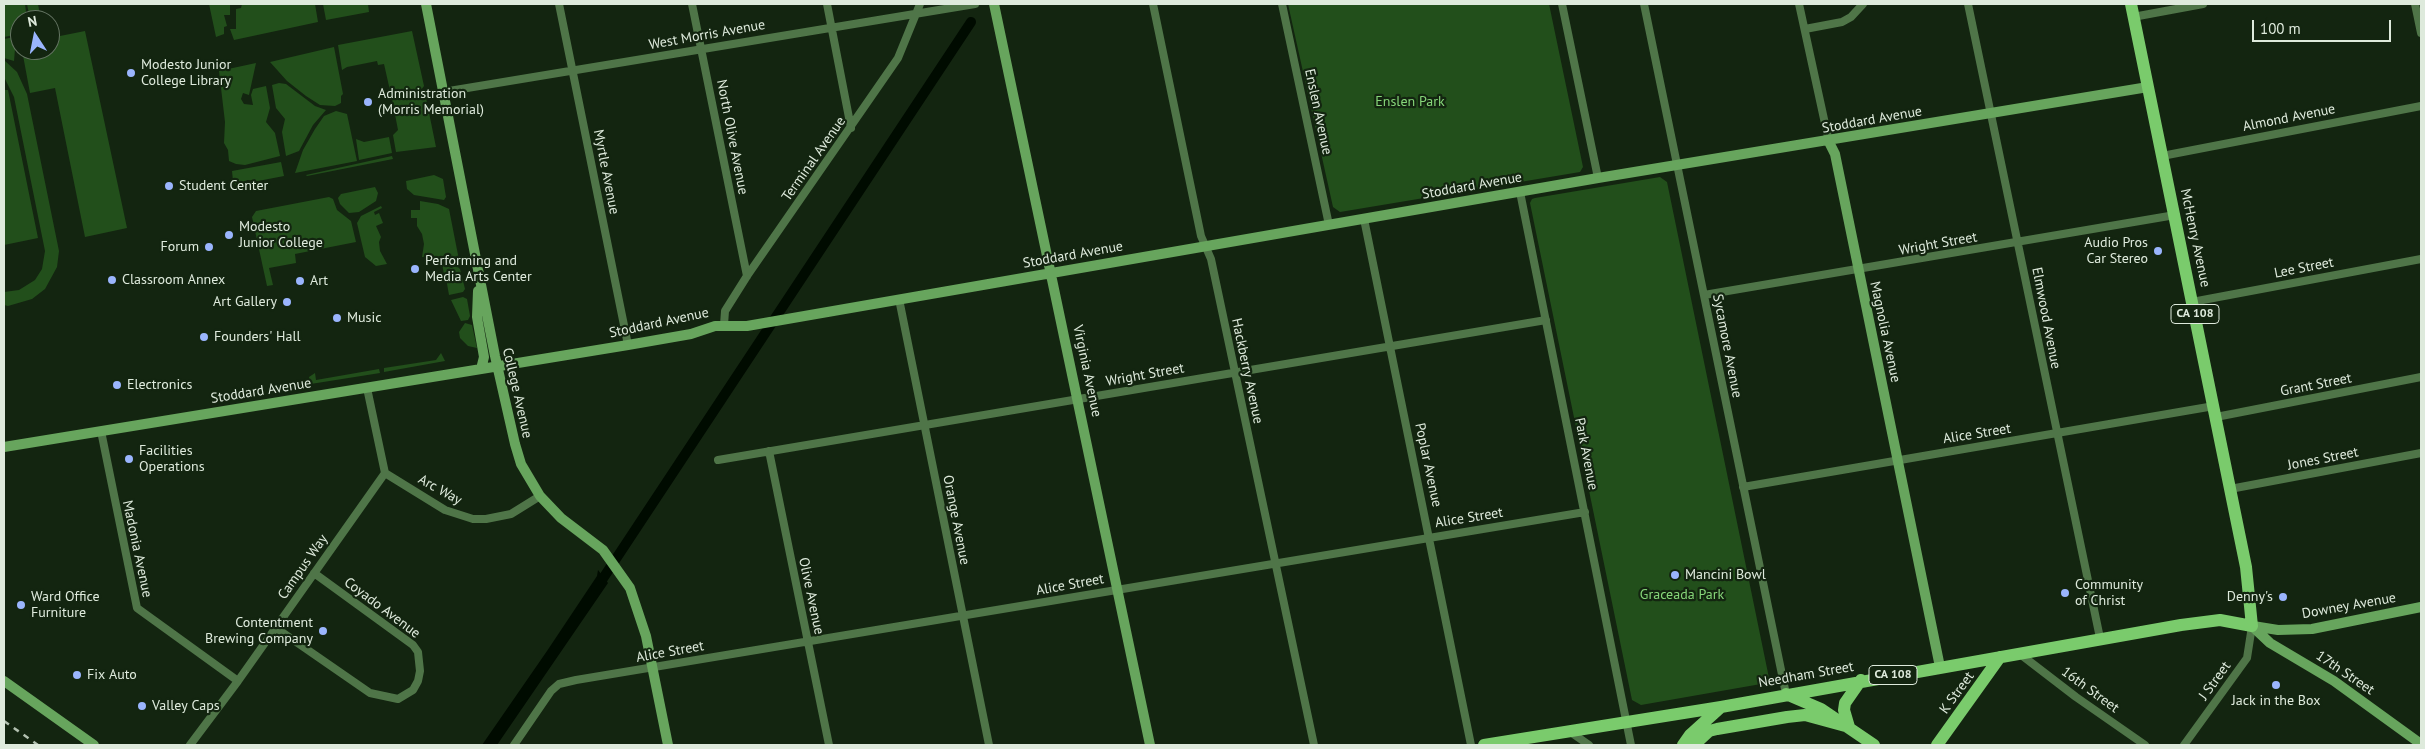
<!DOCTYPE html>
<html>
<head>
<meta charset="utf-8">
<style>
  body { margin:0 }
  #map { position:relative; width:2425px; height:749px; overflow:hidden; background:#132510; font-family:"PT Sans",sans-serif }
  canvas { display:block }
  .frame { position:absolute; inset:0; border:5px solid #deeadc; pointer-events:none }
  .north { position:absolute; left:10px; top:10px; width:50px; height:50px; box-sizing:border-box; background:#132510; border:1px solid #647462; border-radius:50%; rotate:349deg; font-size:14px; font-weight:700; line-height:20px; text-align:center; color:#deeadc }
  .north::after { content:''; display:block; margin:auto; width:18px; height:22px; background:#9ab5fd; clip-path:polygon(50% 0,100% 100%,50% 72%,0 100%) }
  .scale { position:absolute; left:2252px; top:20px; width:139px; height:22px; box-sizing:border-box; border:2px solid #deeadc; border-top:0; padding-left:6px; font-size:15px; line-height:18px; white-space:nowrap; color:#deeadc; -webkit-text-stroke:4px #132510; paint-order:stroke }
</style>
</head>
<body>
<div id="map">
<canvas width="2425" height="749"></canvas>
<div class="frame"></div>
<div class="north">N</div>
<div class="scale">100 m</div>
</div>
<script>
const c = document.querySelector('canvas').getContext('2d');
c.lineJoin = 'round';
function fillPath(path, color) { c.fillStyle = color; c.fill(path, 'evenodd'); }
const shape = rows => new Path2D(rows.map(r => 'M' + r).join(''));
function trace(path, color, width, dash) { c.strokeStyle = color; c.lineWidth = width; c.lineCap = dash ? 'butt' : 'round'; c.setLineDash(dash || []); c.stroke(path); }
function write(font, color, halo, rows, align = 'center') {
  c.font = font + ' "PT Sans",sans-serif'; c.lineWidth = 4.5; c.setLineDash([]); c.textBaseline = 'middle'; c.strokeStyle = halo; c.fillStyle = color; for (const [text, x, y, turn = 0] of rows) {
    c.save(); c.translate(x, y); c.rotate((+turn || 0) * Math.PI / 180); c.textAlign = isNaN(turn) ? turn : align; if (halo) c.strokeText(text, 0, 0); c.fillText(text, 0, 0); c.restore();
  }
}
fillPath(shape([
  [4,4,25,4,27,20,20,20,20,34,4,37],
  [27,4,38,4,41,20,30,20],
  [209,4,230,4,230,15,224,15,227,26,224,27,224,34,216,37],
  [242,4,315,4,318,22,234,40,230,29,236,29,236,9,241,8],
  [323,4,368,4,369,12,326,20],
  [1288,4,1549,4,1583,167,1580,172,1340,212,1333,207],
  [85,31,127,228,85,237,55,88,30,93,22,50,50,50,50,38],
  [412,31,424,86,421,90,391,95,384,64,378,65,377,61,347,67,342,70,338,45],
  [20,36,20,44,15,49,14,61,4,58,4,39],
  [334,47,343,94,341,96,341,103,335,106,320,105,306,96,287,81,270,62],
  [4,60,17,72,27,94,59,251,57,267,45,289,32,299,8,306,4,305,4,292,19,290,35,280,42,269,45,251,14,97,4,77],
  [256,63,249,95,243,93,241,99,244,104,253,105,251,95,253,89,266,86,270,108,266,122,275,133,280,156,245,165,236,164,229,161,228,150,224,143,225,122,219,71],
  [279,83,286,84,315,106,326,110,313,125,299,151,286,156,282,132,285,119,276,108,272,85],
  [4,90,8,90,38,238,4,245],
  [425,93,436,147,396,152,393,135,398,130,392,99],
  [336,111,347,114,357,161,295,173,303,150,315,129,324,116],
  [389,137,392,153,359,160,356,139,364,142],
  [392,156,393,159,307,176,306,175],
  [281,162,284,176,258,181,247,180,238,188,233,181,232,171],
  [434,175,443,179,446,197,444,200,414,195,407,189,406,181],
  [1660,177,1667,182,1769,678,1761,684,1641,705,1632,700,1530,203,1532,199,1535,198],
  [375,187,378,193,376,201,359,212,349,213,340,204,338,198,341,194],
  [329,197,333,199,337,210,351,221,356,242,295,254,296,263,269,268,273,285,267,286,252,217,256,211],
  [420,201,438,204,449,209,459,260,456,264,449,265,433,256,422,257,424,244,422,234,417,226,417,218,411,218,411,210,420,210],
  [381,206,382,208,374,212,375,215,379,213,383,223,376,226,381,237,379,242,380,251,387,264,376,266,365,257,357,223,361,216],
  [442,264,451,268,457,266,460,269,465,289,463,292,449,295,446,278,439,280,438,275,444,274],
  [463,297,467,299,470,316,468,320,461,321,451,300],
  [465,323,472,325,477,348,468,346,460,338,459,332],
  [441,353,445,361,384,372,384,368,436,360],
  [379,369,380,373,317,383,310,384,309,377,315,373,316,380]
]), '#224f1b');
fillPath(shape([
  [598,570,608,583,497,745,482,745,547,651,597,576]
]), '#000b00');
trace(shape([
  [596,589,971,22]
]), '#000b00', 10);
trace(shape([
  [559,4,628,345],
  [692,4,747,276],
  [827,4,851,128],
  [1153,4,1201,236,1211,259,1314,745],
  [1282,4,1329,225],
  [1562,4,1598,178],
  [1644,4,1786,694],
  [1799,4,1829,142],
  [1968,4,2100,638],
  [2415,4,2421,33],
  [2133,17,2203,4],
  [1805,29,1842,22,1851,17,1863,4],
  [443,92,975,4],
  [2162,156,2421,106],
  [1520,192,1631,745],
  [1364,219,1471,745],
  [1704,295,2175,215],
  [899,299,989,745],
  [2192,302,2421,259],
  [724,325,725,311,747,276,898,58,920,4],
  [2216,417,2421,377],
  [101,431,137,608,238,681],
  [769,451,829,745],
  [718,460,1546,320],
  [385,473,445,510,473,519,486,519,511,514,540,496],
  [1743,487,2214,406],
  [2230,489,2421,453],
  [276,628,370,693,398,699,413,690,418,681,420,671,418,652,413,645,314,573],
  [2020,654,2076,697,2145,745],
  [1569,731,1589,745],
  [190,745,238,681,385,473,367,388],
  [514,745,551,691,559,684,576,680,1585,512],
  [2184,745,2247,658,2252,626]
]), '#4f7548', 8);
trace(shape([
  [426,4,495,356,515,444,521,464,540,496,561,518,603,550,630,588,646,636,668,745],
  [994,4,1150,745],
  [1829,142,1835,154,1940,667],
  [478,291,477,317,484,357,481,369],
  [4,447,628,345,691,334,715,326,747,326,1598,178,2148,87],
  [2252,626,2270,643,2334,681,2421,744],
  [2253,626,2278,630,2312,629,2421,607],
  [4,681,94,745]
]), '#67a55d', 10);
trace(shape([
  [1786,694,1821,709,1874,745],
  [1484,745,1721,707,2181,625,2220,620,2252,626,2246,567,2131,4],
  [1683,745,1690,735,1721,707],
  [1694,745,1709,731,1717,729,1787,717,1805,715,1849,727,1844,710,1845,703,1861,680],
  [1937,745,2000,657]
]), '#7acb6c', 12);
trace(shape([
  [4,721,38,745]
]), '#b2c0b0', 2.5, [6, 6]);
for (const [x, y, r, color] of [
  [131,73,5,"#9ab5fd"],
  [368,102,5,"#9ab5fd"],
  [169,186,5,"#9ab5fd"],
  [229,235,5,"#9ab5fd"],
  [209,247,5,"#9ab5fd"],
  [2158,251,5,"#9ab5fd"],
  [415,269,5,"#9ab5fd"],
  [112,280,5,"#9ab5fd"],
  [300,281,5,"#9ab5fd"],
  [287,302,5,"#9ab5fd"],
  [337,318,5,"#9ab5fd"],
  [204,337,5,"#9ab5fd"],
  [117,385,5,"#9ab5fd"],
  [129,459,5,"#9ab5fd"],
  [1675,575,5,"#9ab5fd"],
  [2065,593,5,"#9ab5fd"],
  [2283,597,5,"#9ab5fd"],
  [21,605,5,"#9ab5fd"],
  [323,631,5,"#9ab5fd"],
  [77,675,5,"#9ab5fd"],
  [2276,685,5,"#9ab5fd"],
  [142,706,5,"#9ab5fd"]
]) { const dot = new Path2D(); dot.arc(x, y, r, 0, 2 * Math.PI); c.fillStyle = color; c.fill(dot); trace(dot, '#132510', 2); }
for (const [x, y, w] of [
  [2195,314,48],
  [1893,675,48]
]) { const box = new Path2D(); box.roundRect(x - w / 2, y - 9.5, w, 19, 4); c.fillStyle = '#132510'; c.fill(box); trace(box, '#deeadc', 1); }
write('bold 12px', '#deeadc', null, [
  ["CA 108",2195,314],
  ["CA 108",1893,675]
]);
write('14px', '#deeadc', '#132510', [
  ["West Morris Avenue",707,35,-10],
  ["Enslen Avenue",1318,112,78],
  ["Almond Avenue",2289,118,-11],
  ["Stoddard Avenue",1872,120,-10],
  ["North Olive Avenue",732,137,79],
  ["Terminal Avenue",814,159,-55],
  ["Myrtle Avenue",606,172,79],
  ["Stoddard Avenue",1472,186,-10],
  ["McHenry Avenue",2195,238,78],
  ["Wright Street",1938,244,-10],
  ["Stoddard Avenue",1073,255,-10],
  ["Lee Street",2304,268,-11],
  ["Elmwood Avenue",2046,318,79],
  ["Stoddard Avenue",659,323,-12],
  ["Magnolia Avenue",1885,332,78],
  ["Sycamore Avenue",1727,346,79],
  ["Virginia Avenue",1087,371,78],
  ["Hackberry Avenue",1247,371,78],
  ["Wright Street",1145,375,-10],
  ["Grant Street",2316,385,-11],
  ["Stoddard Avenue",261,391,-9],
  ["College Avenue",517,393,77],
  ["Alice Street",1977,434,-9],
  ["Park Avenue",1586,454,79],
  ["Jones Street",2323,459,-11],
  ["Poplar Avenue",1428,465,78],
  ["Arc Way",440,490,29],
  ["Alice Street",1469,518,-9],
  ["Orange Avenue",956,520,79],
  ["Madonia Avenue",137,549,78],
  ["Campus Way",303,567,-55],
  ["Alice Street",1070,585,-10],
  ["Olive Avenue",811,596,78],
  ["Downey Avenue",2349,606,-10],
  ["Coyado Avenue",382,608,37],
  ["Alice Street",670,652,-10],
  ["17th Street",2345,673,34],
  ["Needham Street",1806,675,-10],
  ["J Street",2215,681,-54],
  ["16th Street",2090,690,36],
  ["K Street",1957,693,-54]
]);
write('14px', '#deeadc', '#132510', [
  ["Modesto Junior",141,65],
  ["College Library",141,81],
  ["Administration",378,94],
  ["(Morris Memorial)",378,110],
  ["Student Center",179,186],
  ["Modesto",239,227],
  ["Junior College",239,243],
  ["Audio Pros",2148,243,"right"],
  ["Car Stereo",2148,259,"right"],
  ["Forum",199,247,"right"],
  ["Performing and",425,261],
  ["Media Arts Center",425,277],
  ["Classroom Annex",122,280],
  ["Art",310,281],
  ["Art Gallery",277,302,"right"],
  ["Music",347,318],
  ["Founders' Hall",214,337],
  ["Electronics",127,385],
  ["Facilities",139,451],
  ["Operations",139,467],
  ["Mancini Bowl",1685,575],
  ["Community",2075,585],
  ["of Christ",2075,601],
  ["Ward Office",31,597],
  ["Furniture",31,613],
  ["Denny's",2273,597,"right"],
  ["Contentment",313,623,"right"],
  ["Brewing Company",313,639,"right"],
  ["Fix Auto",87,675],
  ["Jack in the Box",2276,701,"center"],
  ["Valley Caps",152,706]
], 'left');
write('14px', '#86d679', '#132510', [
  ["Enslen Park",1410,102],
  ["Graceada Park",1682,595]
]);
</script>
</body>
</html>
